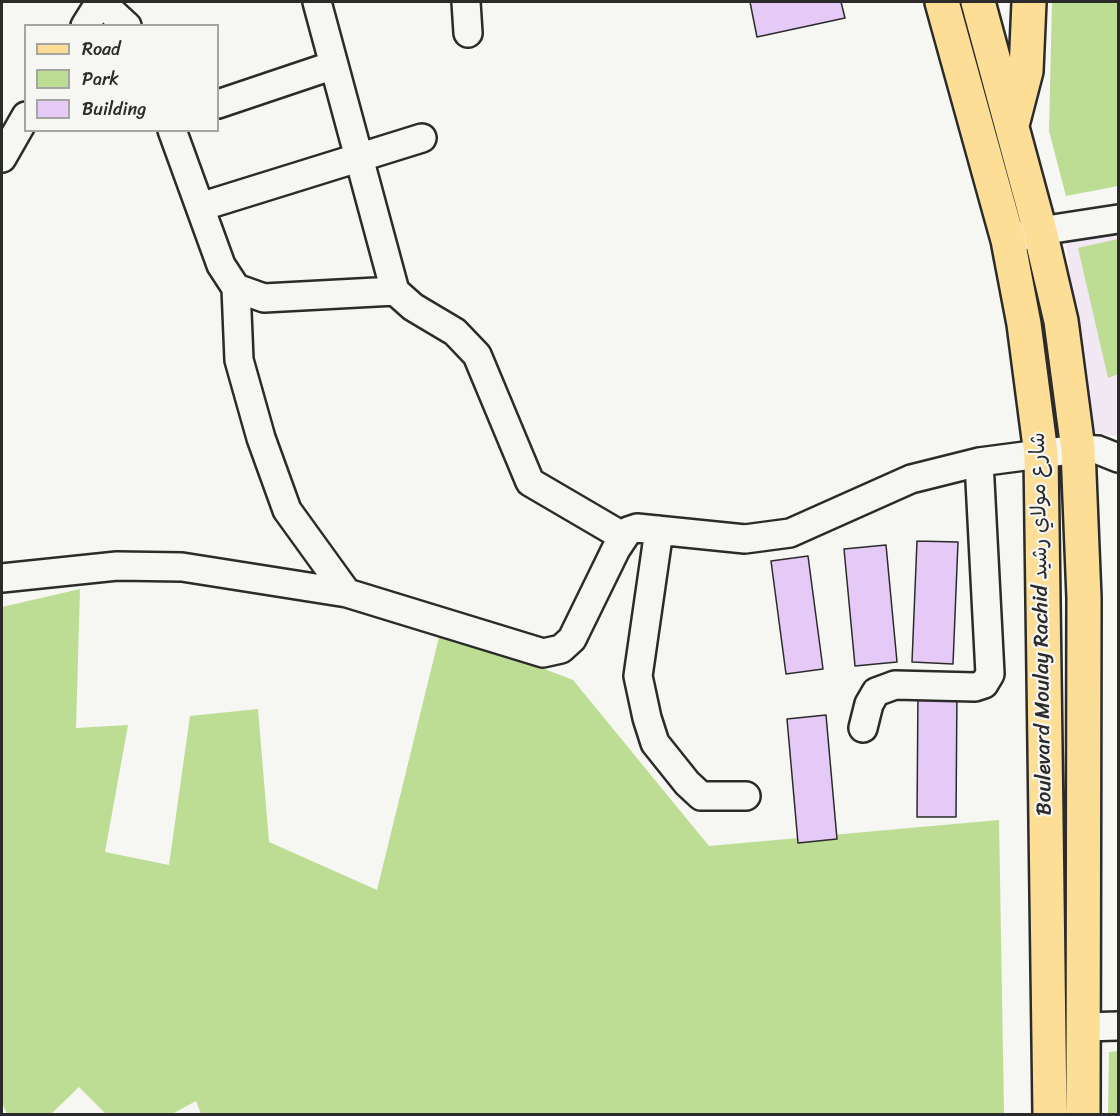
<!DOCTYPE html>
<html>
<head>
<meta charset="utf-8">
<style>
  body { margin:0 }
  #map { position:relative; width:1120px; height:1116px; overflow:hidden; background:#f6f6f2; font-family:Sriracha,sans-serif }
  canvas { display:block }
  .frame { position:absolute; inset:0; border:3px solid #2b2b2b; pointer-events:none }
  .legend { position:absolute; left:24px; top:24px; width:195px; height:108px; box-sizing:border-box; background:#f6f6f2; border:2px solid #a5a5a2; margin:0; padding:8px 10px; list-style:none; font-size:18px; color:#2b2b2b }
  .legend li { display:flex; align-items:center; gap:12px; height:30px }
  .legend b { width:30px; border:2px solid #a5a5a2 }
</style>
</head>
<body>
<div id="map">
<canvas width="1120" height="1116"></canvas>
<div class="frame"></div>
<ul class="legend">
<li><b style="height:8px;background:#fcde96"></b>Road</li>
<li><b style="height:16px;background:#bddc94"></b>Park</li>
<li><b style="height:16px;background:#e5c9f7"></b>Building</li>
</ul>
</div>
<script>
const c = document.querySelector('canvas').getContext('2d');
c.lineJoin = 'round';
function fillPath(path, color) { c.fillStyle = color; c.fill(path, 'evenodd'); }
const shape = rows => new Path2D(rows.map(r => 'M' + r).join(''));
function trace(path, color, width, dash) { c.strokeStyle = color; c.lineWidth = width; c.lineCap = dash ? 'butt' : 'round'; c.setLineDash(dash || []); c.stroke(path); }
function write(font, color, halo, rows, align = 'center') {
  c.font = font + ' Sriracha,"Playpen Sans Arabic",sans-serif'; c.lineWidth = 4.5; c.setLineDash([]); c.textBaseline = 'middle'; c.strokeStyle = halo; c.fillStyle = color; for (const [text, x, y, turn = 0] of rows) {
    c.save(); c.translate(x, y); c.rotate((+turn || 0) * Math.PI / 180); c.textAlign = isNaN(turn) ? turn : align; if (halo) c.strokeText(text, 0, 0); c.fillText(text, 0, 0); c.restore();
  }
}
fillPath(shape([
  [1118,231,1118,436,1091,432,1066,242]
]), '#f1e8f4');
fillPath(shape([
  [1052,2,1118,2,1118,186,1066,196,1049,131],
  [1118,239,1118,374,1108,378,1078,248],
  [80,589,76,728,128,725,105,852,169,865,190,716,258,709,269,842,377,890,441,629,573,680,709,846,999,820,1004,1114,201,1114,196,1101,172,1114,106,1114,79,1087,51,1114,7,1114,2,1103,2,607],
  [1118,1051,1118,1114,1108,1114,1109,1052]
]), '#bddc94');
const building = shape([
  [750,2,841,2,845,18,757,37,750,2],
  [917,541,958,542,953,664,912,662,917,541],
  [886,545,897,662,855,666,844,549,886,545],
  [808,556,823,669,786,674,771,561,808,556],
  [918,689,957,689,956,817,917,817,918,689],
  [826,715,837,839,798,843,787,719,826,715]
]);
fillPath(building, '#e5c9f7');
trace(building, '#2b2b2b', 1.5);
const minor = shape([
  [101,2,127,26],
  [317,2,395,291,413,307,455,332,477,355,530,482,624,537],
  [466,2,468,33],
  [85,26,100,2],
  [218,104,334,65],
  [172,130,221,265,236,288,264,298,395,291],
  [2,158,26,116],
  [200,207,422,138],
  [1008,240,1040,231,1118,219],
  [236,288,239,360,261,438,287,510,347,593],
  [659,530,638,676,647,718,655,743,687,783,701,796,746,796],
  [2,578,117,566,182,567,347,593,543,653,561,649,572,639,616,549,628,531,637,528,745,539,790,533,911,479,979,462,1078,449,1098,450,1118,458],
  [863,728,869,704,876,692,895,685,975,687,984,684,990,674,979,462],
  [1084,1027,1118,1026]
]);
const major = shape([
  [942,2,1008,240,1024,324,1041,454,1050,1114],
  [978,2,1040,231,1061,321,1078,449,1084,598,1083,1114],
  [1012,125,1026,71,1029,2]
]);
trace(minor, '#2b2b2b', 32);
trace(major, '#2b2b2b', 38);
trace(minor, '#f6f6f2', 27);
trace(major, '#fcde96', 33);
write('21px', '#2b2b2b', '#f6f6f2', [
  ["Boulevard Moulay Rachid شارع مولاي رشيد",1042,624,-91]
]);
</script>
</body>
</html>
